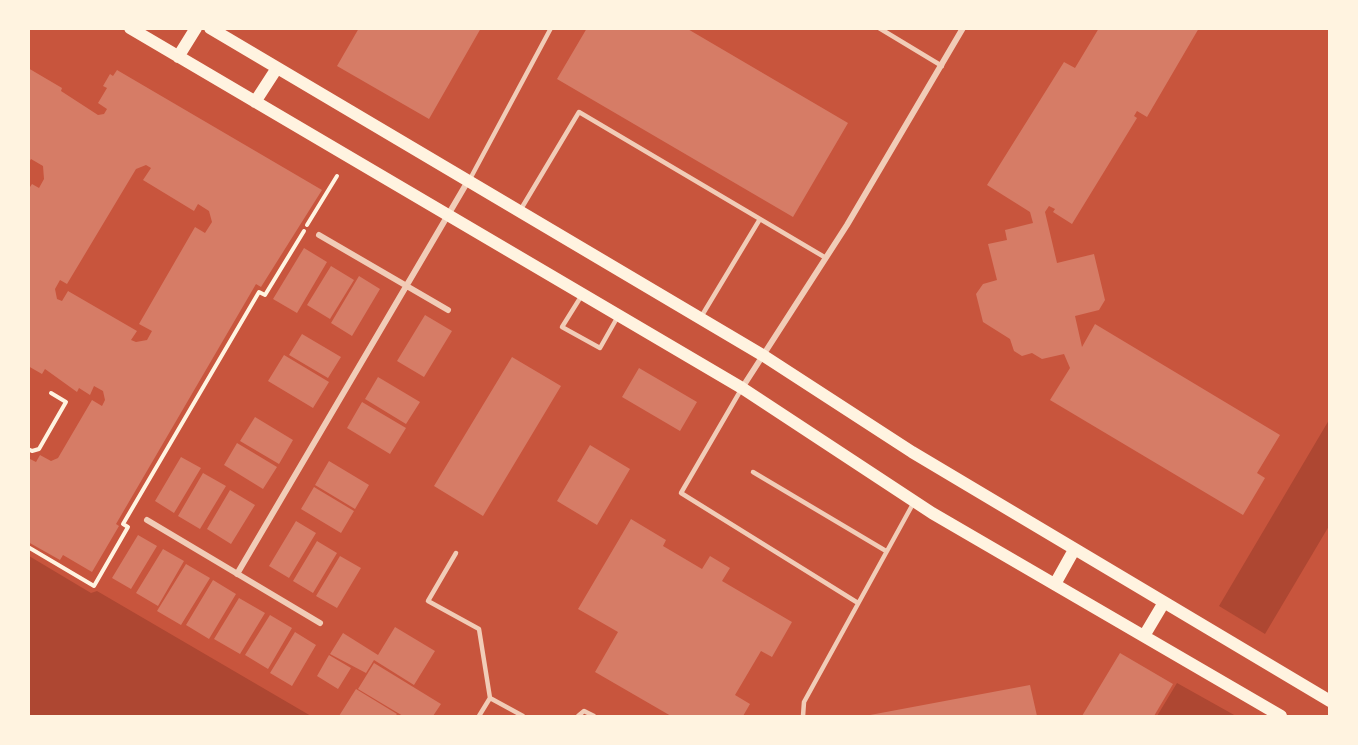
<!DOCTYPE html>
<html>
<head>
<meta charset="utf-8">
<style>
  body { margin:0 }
  #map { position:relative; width:1358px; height:745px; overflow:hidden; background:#c8553d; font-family:"Fira Sans",sans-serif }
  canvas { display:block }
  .frame { position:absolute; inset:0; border:30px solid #fff3e0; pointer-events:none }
</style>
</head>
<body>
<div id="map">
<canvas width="1358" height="745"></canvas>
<div class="frame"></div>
</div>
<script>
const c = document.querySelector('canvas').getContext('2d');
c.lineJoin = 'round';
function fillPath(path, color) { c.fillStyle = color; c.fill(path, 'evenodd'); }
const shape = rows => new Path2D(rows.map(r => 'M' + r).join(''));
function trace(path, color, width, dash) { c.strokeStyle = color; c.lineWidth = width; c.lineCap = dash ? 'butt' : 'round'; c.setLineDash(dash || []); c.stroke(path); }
fillPath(shape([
  [1329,420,1329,526,1265,634,1219,606],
  [29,556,91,593,97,591,311,716,29,716],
  [1177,683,1236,716,1157,716]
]), '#ae4732');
fillPath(shape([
  [359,28,481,28,429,119,337,66],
  [587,28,686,28,848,123,793,217,557,79],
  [1099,28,1199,28,1147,117,1137,111,1134,116,1137,118,1072,224,1053,212,1055,209,1049,206,1045,212,1057,263,1094,254,1105,300,1099,310,1075,316,1082,347,1095,324,1280,435,1257,473,1265,478,1243,515,1050,400,1070,368,1064,354,1042,359,1032,353,1022,356,1014,351,1010,339,983,322,976,294,983,284,997,280,988,244,1007,240,1005,230,1033,223,1030,212,987,185,1064,62,1075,68],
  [28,68,62,88,61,91,98,115,104,114,107,109,98,103,107,88,103,86,110,74,113,76,117,70,322,190,261,287,256,284,116,524,119,526,92,572,63,555,60,560,28,542,28,458,36,462,40,455,51,461,58,458,92,400,102,406,105,400,103,391,94,386,90,395,79,388,77,392,45,369,42,374,28,366,28,190,32,184,39,188,44,179,43,166,31,159,28,164],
  [146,165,151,168,143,180,194,211,198,204,209,211,212,222,205,233,195,227,139,324,152,331,147,340,136,342,131,340,137,331,68,291,62,301,57,299,55,289,60,280,67,284,136,169],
  [304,248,327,262,297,313,273,299],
  [331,266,354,280,330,319,307,305],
  [359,276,380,289,352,336,331,323],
  [425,315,452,331,424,377,397,361],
  [302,334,341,357,328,378,289,355],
  [284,355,329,382,313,408,268,381],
  [512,357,561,386,483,516,434,486],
  [639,368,697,402,680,431,622,397],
  [378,377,420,402,406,424,365,399],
  [362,402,406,428,390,454,347,428],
  [255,417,293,440,279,464,240,441],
  [237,443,277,467,263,489,224,465],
  [590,445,630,469,597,525,557,501],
  [181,457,201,468,174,513,155,501],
  [329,461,369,485,355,509,315,485],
  [203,473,226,486,200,529,178,516],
  [314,487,354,511,341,533,301,509],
  [230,490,255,505,231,544,207,529],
  [631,519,666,540,663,546,702,569,710,556,730,568,722,581,792,622,772,657,761,651,735,695,750,704,743,716,671,716,595,672,618,632,578,609],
  [296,521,316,533,289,578,269,566],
  [138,535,157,546,131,589,112,578],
  [317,541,337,553,313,593,293,581],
  [163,549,184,561,158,606,136,593],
  [340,556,361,568,337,608,316,596],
  [186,564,210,578,181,625,157,611],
  [213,580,236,594,209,639,186,625],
  [239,598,265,613,240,654,214,639],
  [270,615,292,628,268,669,245,655],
  [395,627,435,651,414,685,374,660,366,673,330,654,343,633,378,655],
  [295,632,316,645,292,686,270,673],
  [1120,653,1173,684,1154,716,1082,716],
  [329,655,351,668,338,689,317,676],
  [374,663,441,704,433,716,403,716,358,689],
  [1030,685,1037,716,871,716,870,715],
  [356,689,397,714,395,716,339,716]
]), '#d67c66');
trace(shape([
  [307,225,337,176],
  [28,449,32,451,39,449,66,402,51,393],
  [28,547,94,586,128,527,123,524,259,292,265,295,304,231]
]), '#fff3e0', 4);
trace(shape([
  [879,28,942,66],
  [470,179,551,28],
  [521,209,579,112,826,258],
  [582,295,562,327,600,348,617,318],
  [701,317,760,219],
  [742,388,681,493,858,603],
  [753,472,886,551],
  [456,553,428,601,479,629,490,698,479,716],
  [490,698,523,716],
  [578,716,584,711,594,716],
  [803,716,804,702,914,502]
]), '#f1ccb7', 4.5);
trace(shape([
  [319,235,448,310],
  [742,388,847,225,963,28],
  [147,520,320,623],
  [237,574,468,181]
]), '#f1ccb7', 6);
trace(shape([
  [130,28,742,388,932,513,1281,716],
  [210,28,764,356,912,452,1330,701],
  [178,57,196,28],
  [255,102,277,68],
  [1055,584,1074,550],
  [1144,636,1163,604]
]), '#fff3e0', 12);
</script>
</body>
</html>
